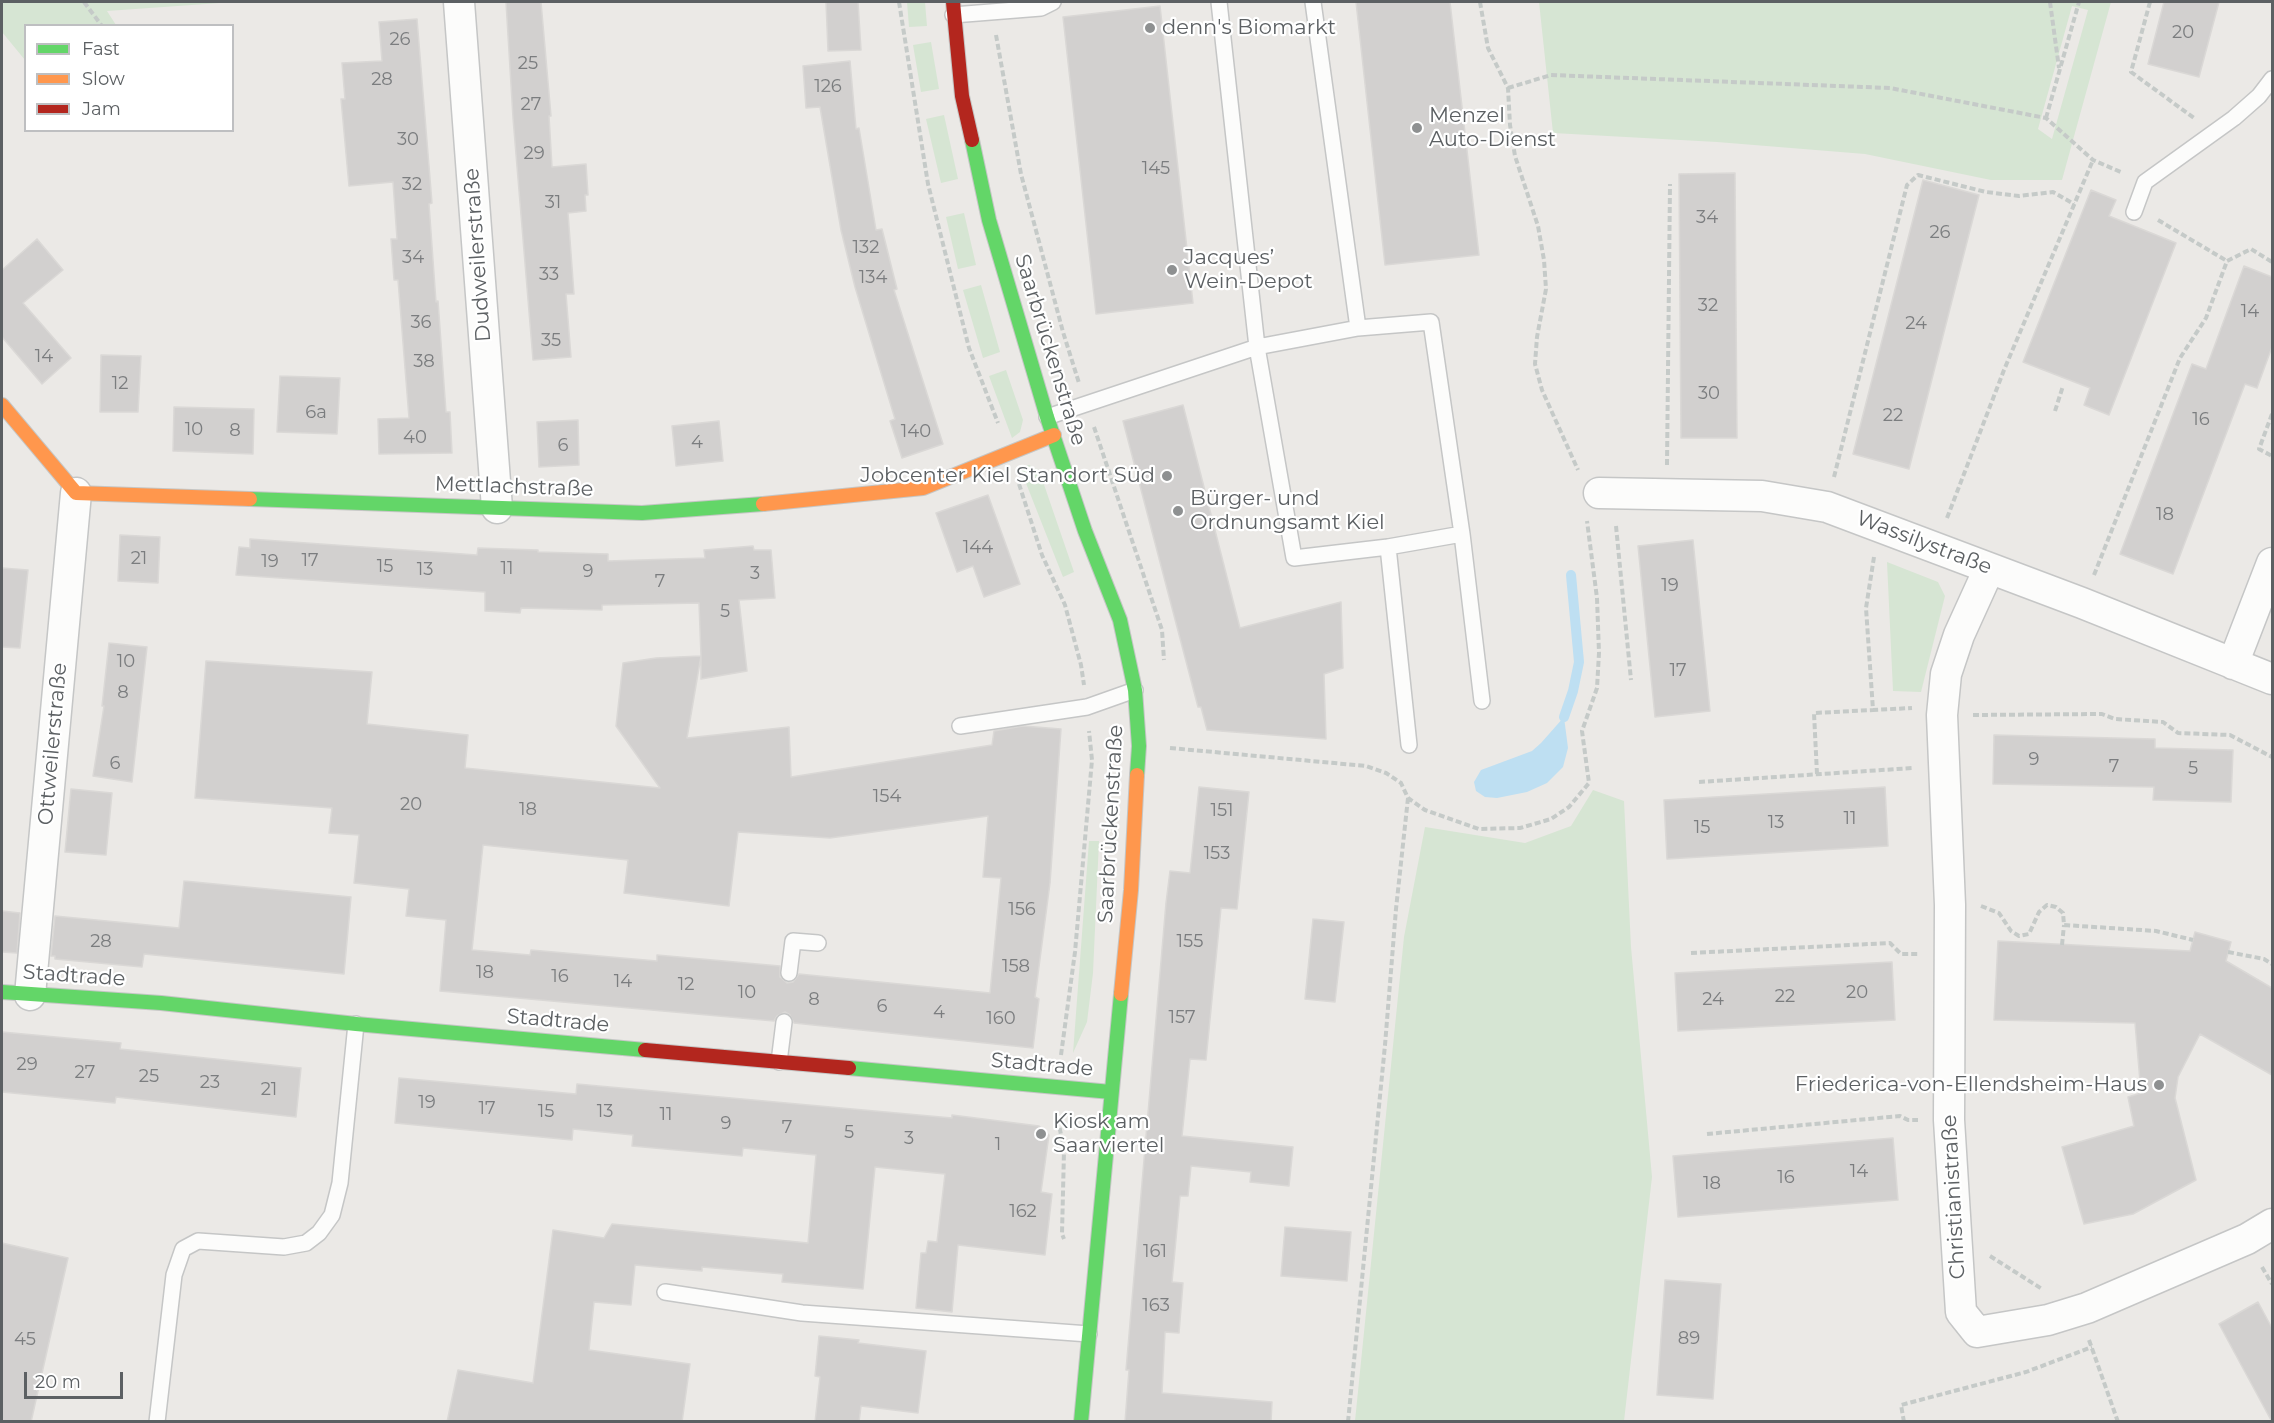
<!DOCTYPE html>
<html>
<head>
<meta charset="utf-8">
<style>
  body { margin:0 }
  #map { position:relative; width:2274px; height:1423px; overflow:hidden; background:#ebe9e6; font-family:Montserrat,sans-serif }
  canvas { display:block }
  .frame { position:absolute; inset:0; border:3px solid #5c6063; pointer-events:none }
  .legend { position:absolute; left:24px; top:24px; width:210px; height:108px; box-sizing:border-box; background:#fff; border:2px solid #bebfc1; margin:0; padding:8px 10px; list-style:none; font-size:18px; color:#5c6063 }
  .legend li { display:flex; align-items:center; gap:12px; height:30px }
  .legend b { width:30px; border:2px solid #bebfc1 }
  .scale { position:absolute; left:24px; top:1372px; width:99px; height:27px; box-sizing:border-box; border:3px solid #5c6063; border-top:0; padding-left:8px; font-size:18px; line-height:21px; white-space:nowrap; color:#5c6063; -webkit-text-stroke:4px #fff; paint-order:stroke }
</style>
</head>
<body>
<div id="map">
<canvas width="2274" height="1423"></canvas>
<div class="frame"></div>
<ul class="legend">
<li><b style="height:8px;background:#63d668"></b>Fast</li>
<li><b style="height:8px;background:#ff974d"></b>Slow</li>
<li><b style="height:8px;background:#b3261e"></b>Jam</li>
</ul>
<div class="scale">20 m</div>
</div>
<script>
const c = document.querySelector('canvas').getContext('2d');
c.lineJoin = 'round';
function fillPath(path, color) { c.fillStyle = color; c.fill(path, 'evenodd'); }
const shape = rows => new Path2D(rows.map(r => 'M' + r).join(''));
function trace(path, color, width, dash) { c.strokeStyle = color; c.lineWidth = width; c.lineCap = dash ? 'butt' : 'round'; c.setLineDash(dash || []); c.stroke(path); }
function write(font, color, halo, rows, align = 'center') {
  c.font = font + ' Montserrat,sans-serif'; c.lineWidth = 4.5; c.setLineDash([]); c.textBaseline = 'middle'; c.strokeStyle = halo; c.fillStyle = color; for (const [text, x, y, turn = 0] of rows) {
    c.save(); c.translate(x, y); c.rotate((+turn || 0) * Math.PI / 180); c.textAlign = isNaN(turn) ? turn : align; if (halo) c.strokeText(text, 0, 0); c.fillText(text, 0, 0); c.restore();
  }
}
fillPath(shape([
  [2,2,220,2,220,3,107,11,116,25,26,26,25,60,2,32],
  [907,2,925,2,927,26,909,27],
  [1539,2,2111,2,2062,180,1991,180,1865,154,1717,142,1553,133],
  [2072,6,2088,10,2052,139,2038,129],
  [931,42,939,89,921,92,913,45],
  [944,115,958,179,941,183,926,119],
  [964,213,976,265,958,269,946,217],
  [981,285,1000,352,983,358,963,290],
  [1006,370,1023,420,1020,432,1012,438,989,376],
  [1029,465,1039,470,1074,572,1063,577,1020,468],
  [1887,562,1938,582,1945,596,1921,692,1893,691],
  [1593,790,1624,801,1631,947,1652,1177,1624,1421,1355,1421,1404,937,1425,827,1525,843,1571,826],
  [1089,841,1099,841,1093,973,1087,1022,1073,1053]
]), '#d6e5d3');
fillPath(shape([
  [1564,717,1568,748,1563,767,1547,783,1527,792,1497,798,1485,797,1476,791,1474,782,1481,770,1532,751,1541,743]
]), '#bedff2');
trace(shape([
  [1564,717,1573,691,1579,662,1571,575]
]), '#bedff2', 10);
const building = shape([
  [506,2,541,2,551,116,549,116,552,167,586,164,588,195,585,195,586,211,568,213,574,294,566,294,571,357,533,360,513,118,506,2],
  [826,2,858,2,861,50,828,51,826,2],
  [1356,2,1450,2,1479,255,1385,265,1356,2],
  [2164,2,2219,2,2199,77,2148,64,2164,2],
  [1160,6,1193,303,1096,314,1063,17,1160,6],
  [417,19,432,203,429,204,436,302,438,301,446,412,450,412,452,453,379,454,378,419,409,418,398,280,394,280,391,239,397,239,393,182,349,186,341,99,345,99,342,63,382,61,379,22,417,19],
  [850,61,856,129,859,128,876,230,882,229,897,289,894,290,943,444,902,458,890,421,895,419,855,287,841,230,820,107,806,108,803,66,850,61],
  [1735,173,1737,438,1681,438,1679,174,1735,173],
  [1923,180,1979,195,1909,469,1853,454,1923,180],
  [2091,190,2116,200,2109,216,2176,243,2109,415,2084,405,2090,388,2023,362,2091,190],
  [37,239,63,270,23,303,71,358,42,384,2,337,2,270,37,239],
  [2244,266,2272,277,2272,347,2257,388,2245,384,2173,574,2120,554,2192,364,2206,369,2244,266],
  [101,355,141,356,138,412,100,412,101,355],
  [280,376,340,378,337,434,277,432,280,376],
  [1183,405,1240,628,1341,602,1343,668,1324,674,1326,739,1207,730,1201,707,1198,707,1123,421,1183,405],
  [174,407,254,409,253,454,173,451,174,407],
  [578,420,579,465,539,467,537,422,578,420],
  [719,421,723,461,676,466,672,426,719,421],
  [988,495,1020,584,984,597,973,566,957,572,936,513,988,495],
  [120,535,160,537,158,583,118,581,120,535],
  [250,539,477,555,478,548,538,550,538,552,608,554,608,561,705,558,704,550,753,546,754,550,771,550,775,598,739,600,747,671,701,679,701,656,687,738,789,727,791,777,992,745,994,731,1023,726,1061,729,1050,883,1035,997,1039,999,1033,1048,794,1023,790,1015,785,1012,777,1016,774,1021,440,991,446,920,406,916,409,889,354,883,359,835,329,833,332,808,195,798,206,661,372,672,367,724,468,735,465,768,660,788,616,726,623,663,656,658,701,656,699,603,602,605,602,610,521,608,520,613,485,611,485,592,236,575,239,547,250,548,250,539],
  [988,816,983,877,1001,878,990,993,799,974,793,982,787,983,780,977,780,966,657,955,657,961,531,950,530,955,472,950,483,845,628,860,624,893,729,906,738,832,830,838,988,816],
  [1693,540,1710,711,1655,717,1638,546,1693,540],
  [2,568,28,570,20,648,2,647,2,568],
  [109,643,147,647,132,782,93,776,104,706,102,706,109,643],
  [1994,735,2155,739,2155,748,2233,750,2231,802,2153,800,2154,787,1993,784,1994,735],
  [1199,787,1249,792,1237,909,1221,908,1206,1060,1190,1059,1182,1136,1293,1147,1289,1186,1250,1182,1251,1172,1191,1166,1188,1196,1180,1196,1172,1282,1183,1283,1179,1333,1165,1332,1162,1393,1272,1402,1271,1422,1125,1422,1129,1370,1126,1370,1166,903,1170,871,1190,873,1199,787],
  [1885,787,1888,846,1667,859,1664,800,1885,787],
  [71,789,112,793,106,855,65,852,71,789],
  [184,881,351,897,344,974,144,954,142,967,55,959,55,956,51,956,55,916,179,928,184,881],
  [2,911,20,913,17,953,2,952,2,911],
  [1313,919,1344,922,1335,1002,1305,999,1313,919],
  [2195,932,2231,942,2226,961,2272,988,2272,1075,2200,1034,2178,1077,2175,1098,2196,1180,2133,1214,2084,1224,2062,1147,2134,1126,2128,1097,2141,1093,2135,1023,1994,1020,1998,941,2190,951,2195,932],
  [1892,962,1895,1020,1678,1031,1675,973,1892,962],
  [2,1032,121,1043,120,1049,301,1068,296,1117,116,1097,115,1103,2,1092,2,1032],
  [399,1078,576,1094,577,1084,952,1118,952,1115,1039,1126,1049,1135,1041,1192,1052,1194,1045,1255,958,1245,952,1312,916,1308,921,1253,926,1253,928,1241,937,1242,945,1174,875,1167,863,1289,782,1282,783,1274,702,1267,702,1271,635,1265,631,1305,594,1302,589,1350,690,1364,682,1422,447,1422,458,1370,533,1383,553,1230,604,1238,612,1224,808,1243,816,1155,743,1148,742,1156,632,1146,633,1135,573,1129,572,1140,395,1123,399,1078],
  [1893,1138,1898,1200,1678,1217,1673,1156,1893,1138],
  [1285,1227,1351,1232,1347,1281,1281,1276,1285,1227],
  [2,1243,68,1258,31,1422,2,1422,2,1243],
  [1665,1280,1721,1284,1713,1399,1657,1395,1665,1280],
  [2258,1302,2272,1328,2272,1422,2219,1324,2258,1302],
  [819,1336,859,1340,858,1343,926,1351,918,1413,861,1406,859,1422,815,1422,820,1377,815,1376,819,1336]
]);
fillPath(building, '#d2d0cf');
trace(building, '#dad8d6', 1.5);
const lane = shape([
  [1219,2,1257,347,1294,558,1388,547,1409,745],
  [1313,2,1358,328],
  [953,15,1041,8,1053,2],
  [2134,212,2145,182,2234,118,2259,96,2272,79],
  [1047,417,1257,347,1358,328,1431,322,1462,534],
  [1388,547,1462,534,1482,701],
  [960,726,1087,707,1135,690],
  [789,973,793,941,818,943],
  [779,1062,784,1022],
  [665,1292,802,1313,1089,1334],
  [157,1422,174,1275,183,1249,198,1241,284,1247,306,1243,319,1233,332,1215,340,1183,356,1024]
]);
const street = shape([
  [459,2,497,508],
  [1599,493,1762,496,1827,507,2082,603,2272,679],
  [1989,569,1959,635,1946,674,1942,715,1950,905,1949,1120,1961,1312,1977,1332,2048,1320,2087,1308,2247,1239,2272,1224],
  [2233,664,2272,563],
  [30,995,76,493]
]);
const fast = shape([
  [972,140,989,220,1047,417,1085,531,1120,620,1135,690,1139,746,1137,775],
  [250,499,642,513,763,504],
  [2,992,161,1003,356,1024,645,1050],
  [849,1068,1111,1092],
  [1081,1422,1121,994]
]);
const slow = shape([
  [2,405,76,493,250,499],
  [763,504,923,488,1054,435],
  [1121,994,1131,890,1137,775]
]);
const jam = shape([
  [953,2,962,96,972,140],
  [645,1050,849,1068]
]);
trace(lane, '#c5c6c6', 18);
trace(street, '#c5c6c6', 33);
trace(fast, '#c5c6c5', 16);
trace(slow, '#c5c6c5', 16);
trace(jam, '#c5c6c5', 16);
trace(shape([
  [84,2,102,26],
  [899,2,928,184,969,348,998,423],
  [1480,2,1488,48,1508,88,1510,125,1515,156,1538,226,1544,260,1546,289,1537,337,1535,364,1542,390,1578,470],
  [2050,2,2059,68],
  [2150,2,2131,72,2194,118],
  [996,35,1021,174,1063,332,1079,383],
  [1508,88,1551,75,1890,88,2046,118,2093,160,2123,173],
  [2046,118,2079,2],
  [2158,220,2227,261],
  [2055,411,2063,386],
  [2272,414,2259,449,2272,456],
  [1094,427,1162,630,1164,660],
  [1667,465,1670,184],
  [1834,477,1907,185,1918,175,1986,192,2019,196,2053,192,2074,204],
  [1019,484,1042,555,1065,605,1081,665,1084,685],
  [1947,518,2004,370,2093,160],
  [1616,526,1631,680],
  [1874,557,1866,608,1873,710,1912,708],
  [2094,575,2180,358,2206,318,2227,261,2251,249,2272,262],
  [1973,715,2102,714,2115,719,2163,722,2178,733,2230,735,2272,757],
  [1170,748,1366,766,1386,773,1401,783,1408,798,1425,810,1479,829,1520,828,1551,819,1569,807,1589,783,1582,731,1597,688,1599,653,1597,598,1587,521],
  [1817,774,1814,713,1873,710],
  [1699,782,1913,768],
  [1981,906,1999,913,2011,931,2019,936,2029,934,2039,912,2047,905,2056,907,2063,913,2064,925,2156,931,2193,940],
  [2062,945,2064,925],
  [2228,952,2264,959,2272,964],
  [1691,953,1890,943,1901,954,1918,954],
  [1061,1055,1075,952,1092,760,1089,731],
  [1058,1119,1064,1151,1062,1234,1064,1239],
  [1707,1134,1900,1116,1908,1120,1918,1120],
  [1990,1256,2042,1289],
  [2262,1267,2272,1284],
  [2089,1340,2118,1422],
  [1348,1422,1385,1045,1396,909,1408,798],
  [1904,1422,1901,1405,2026,1372,2092,1347]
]), '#c5cac8', 4, [6, 3]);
trace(lane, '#fcfcfb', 15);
trace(street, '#fcfcfb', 30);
trace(fast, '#63d668', 14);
trace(slow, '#ff974d', 14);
trace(jam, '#b3261e', 14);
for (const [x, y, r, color] of [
  [1150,28,6,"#8e9091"],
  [1417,128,6,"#8e9091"],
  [1172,270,6,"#8e9091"],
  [1167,476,6,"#8e9091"],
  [1178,511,6,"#8e9091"],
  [2159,1085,6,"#8e9091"],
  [1041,1134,6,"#8e9091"]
]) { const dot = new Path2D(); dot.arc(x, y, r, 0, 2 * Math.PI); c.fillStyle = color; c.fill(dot); trace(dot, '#fff', 2); }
write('18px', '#7b7d7f', null, [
  ["20",2183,33],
  ["26",400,40],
  ["25",528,64],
  ["28",382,80],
  ["126",828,87],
  ["27",531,105],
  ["30",408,140],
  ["29",534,154],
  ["145",1156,169],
  ["32",412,185],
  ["31",553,203],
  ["34",1707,218],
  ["26",1940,233],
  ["132",866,248],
  ["34",413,258],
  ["33",549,275],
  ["134",873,278],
  ["32",1708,306],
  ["14",2250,312],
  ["36",421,323],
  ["24",1916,324],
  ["35",551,341],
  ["14",44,357],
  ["38",424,362],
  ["12",120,384],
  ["30",1709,394],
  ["6a",316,413],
  ["22",1893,416],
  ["16",2201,420],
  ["10",194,430],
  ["8",235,431],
  ["140",916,432],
  ["40",415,438],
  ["4",697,443],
  ["6",563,446],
  ["18",2165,515],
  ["144",978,548],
  ["21",139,559],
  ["17",310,561],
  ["19",270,562],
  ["15",385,567],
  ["11",507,569],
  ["13",425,570],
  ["9",588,572],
  ["3",755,574],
  ["7",660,582],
  ["19",1670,586],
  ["5",725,612],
  ["10",126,662],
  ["17",1678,671],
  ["8",123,693],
  ["9",2034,760],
  ["6",115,764],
  ["7",2114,767],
  ["5",2193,769],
  ["154",887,797],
  ["20",411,805],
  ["18",528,810],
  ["151",1222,811],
  ["11",1850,819],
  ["13",1776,823],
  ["15",1702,828],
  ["153",1217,854],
  ["156",1022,910],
  ["28",101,942],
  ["155",1190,942],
  ["158",1016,967],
  ["18",485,973],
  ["16",560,977],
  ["14",623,982],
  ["12",686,985],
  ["10",747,993],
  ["20",1857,993],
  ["22",1785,997],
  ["8",814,1000],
  ["24",1713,1000],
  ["6",882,1007],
  ["4",939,1013],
  ["157",1182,1018],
  ["160",1001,1019],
  ["29",27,1065],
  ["27",85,1073],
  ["25",149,1077],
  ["23",210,1083],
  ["21",269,1090],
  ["19",427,1103],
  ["17",487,1109],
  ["15",546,1112],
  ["13",605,1112],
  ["11",666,1115],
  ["9",726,1124],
  ["7",787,1128],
  ["5",849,1133],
  ["3",909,1139],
  ["1",998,1145],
  ["14",1859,1172],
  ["16",1786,1178],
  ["18",1712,1184],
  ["162",1023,1212],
  ["161",1155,1252],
  ["163",1156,1306],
  ["89",1689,1339],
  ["45",25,1340]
]);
write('21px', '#5c6063', '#fff', [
  ["denn's Biomarkt",1162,28],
  ["Menzel",1429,116],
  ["Auto-Dienst",1429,140],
  ["Jacques’",1184,258],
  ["Wein-Depot",1184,282],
  ["Jobcenter Kiel Standort Süd",1155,476,"right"],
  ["Bürger- und",1190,499],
  ["Ordnungsamt Kiel",1190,523],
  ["Friederica-von-Ellendsheim-Haus",2147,1085,"right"],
  ["Kiosk am",1053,1122],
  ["Saarviertel",1053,1146]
], 'left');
write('21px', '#5c6063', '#fff', [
  ["Dudweilerstraße",478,255,-94],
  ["Saarbrückenstraße",1050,350,73],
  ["Mettlachstraße",514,487,2],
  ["Wassilystraße",1924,543,21],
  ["Ottweilerstraße",53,744,-85],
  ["Saarbrückenstraße",1111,824,-87],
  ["Stadtrade",74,976,4],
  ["Stadtrade",558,1021,5],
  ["Stadtrade",1042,1065,5],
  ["Christianistraße",1954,1197,-93]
]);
</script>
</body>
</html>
